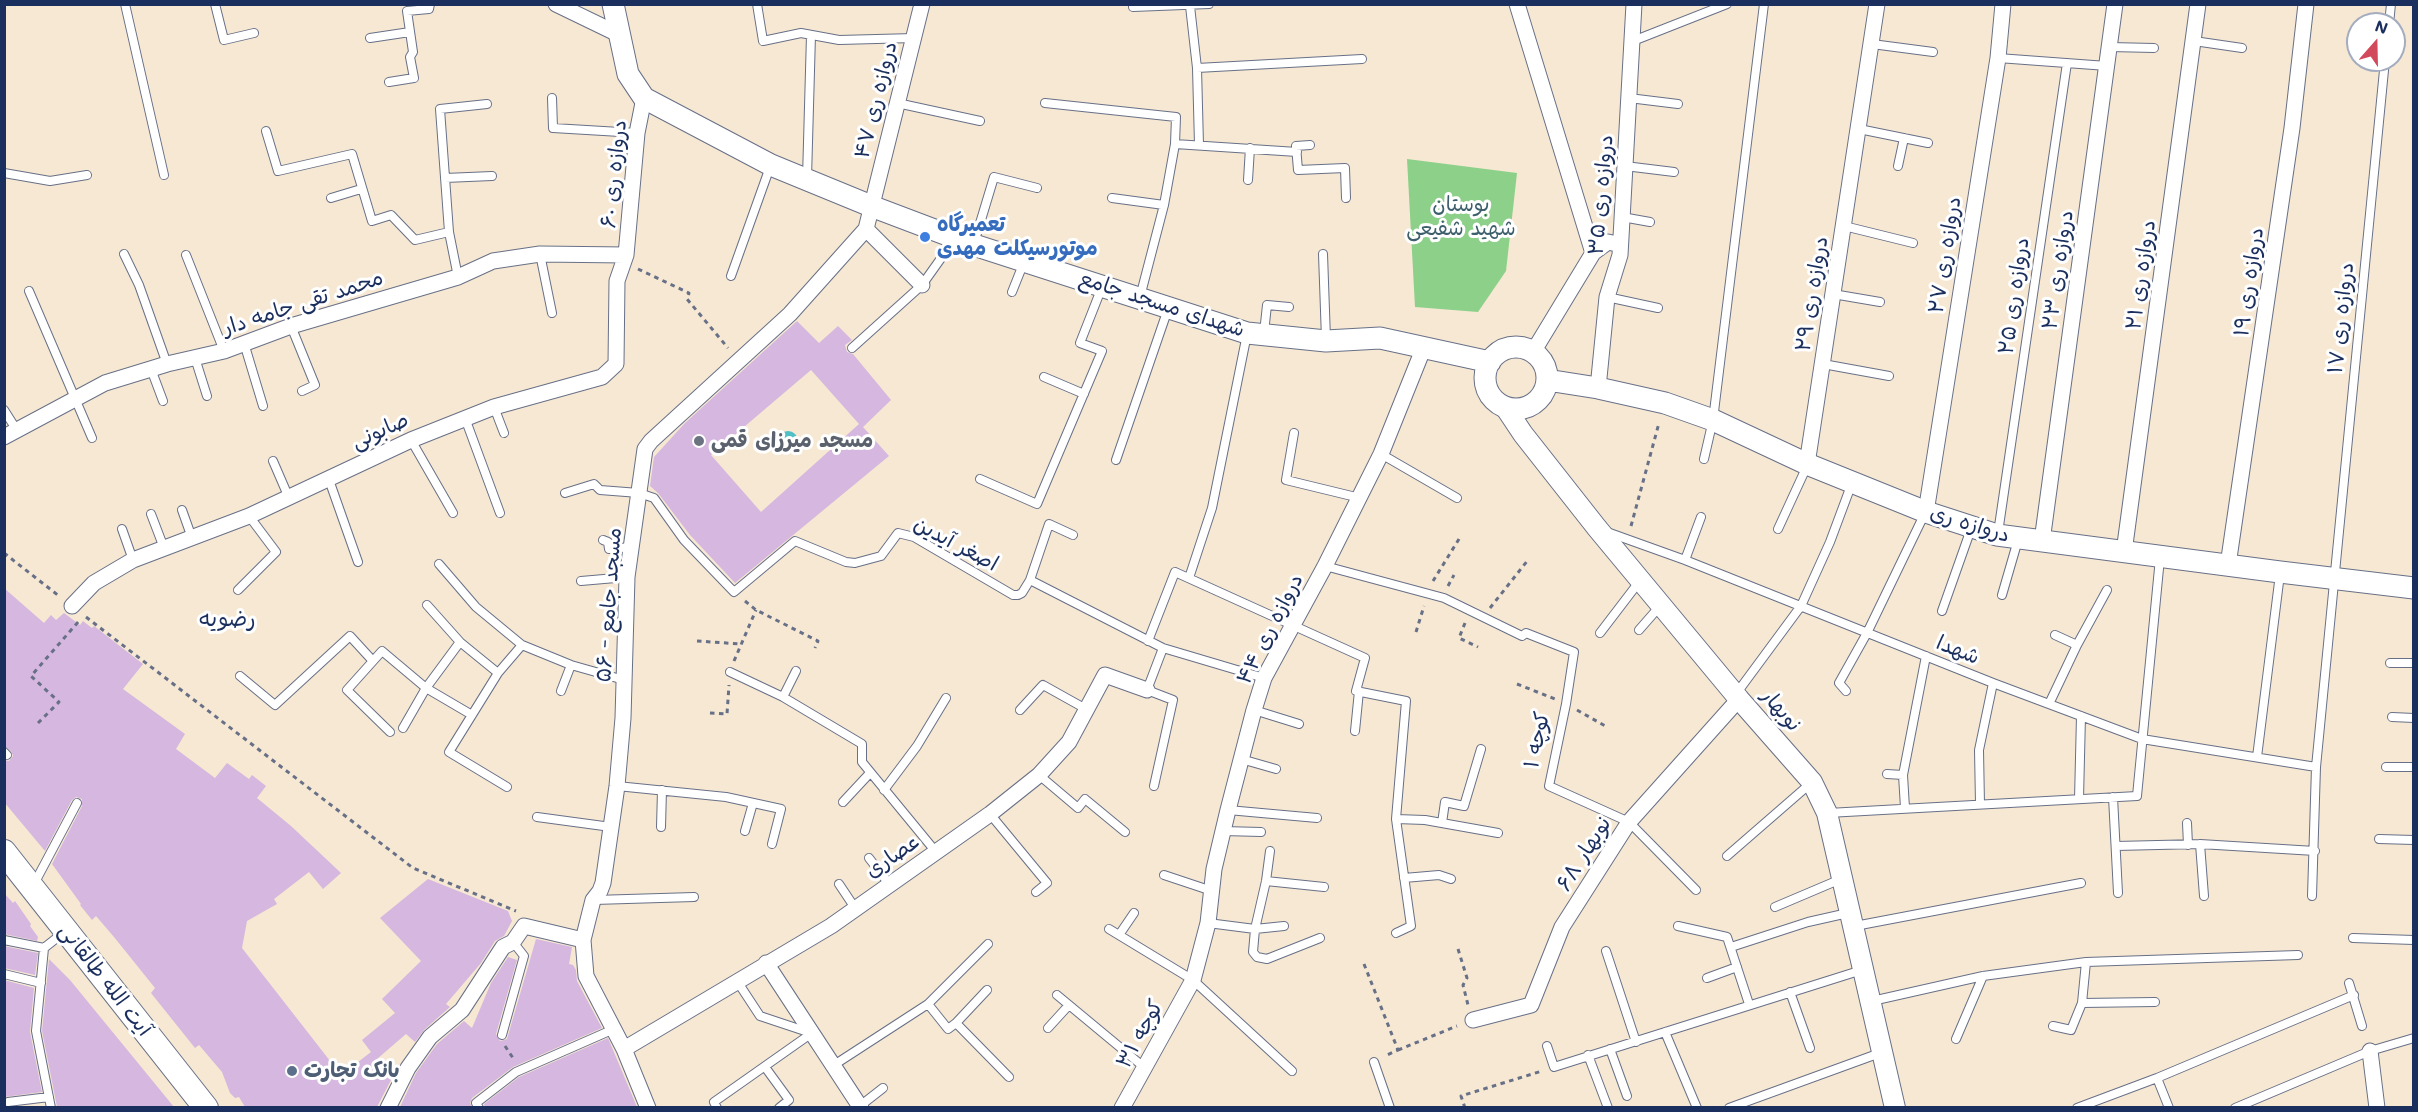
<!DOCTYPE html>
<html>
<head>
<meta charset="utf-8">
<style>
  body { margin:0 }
  #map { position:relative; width:2418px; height:1112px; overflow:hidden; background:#f6e8d3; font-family:Mali,sans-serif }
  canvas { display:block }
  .frame { position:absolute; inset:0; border:6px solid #1b2f5e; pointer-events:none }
  .north { position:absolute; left:2346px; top:12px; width:60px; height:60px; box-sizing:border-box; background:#fff; border:2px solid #a4acbf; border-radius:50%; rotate:20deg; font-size:16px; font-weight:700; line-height:24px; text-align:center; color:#1b2f5e }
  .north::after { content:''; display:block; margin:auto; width:21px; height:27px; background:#d1495b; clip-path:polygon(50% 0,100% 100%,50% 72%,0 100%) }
</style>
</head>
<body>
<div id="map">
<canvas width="2418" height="1112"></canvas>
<div class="frame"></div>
<div class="north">N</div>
</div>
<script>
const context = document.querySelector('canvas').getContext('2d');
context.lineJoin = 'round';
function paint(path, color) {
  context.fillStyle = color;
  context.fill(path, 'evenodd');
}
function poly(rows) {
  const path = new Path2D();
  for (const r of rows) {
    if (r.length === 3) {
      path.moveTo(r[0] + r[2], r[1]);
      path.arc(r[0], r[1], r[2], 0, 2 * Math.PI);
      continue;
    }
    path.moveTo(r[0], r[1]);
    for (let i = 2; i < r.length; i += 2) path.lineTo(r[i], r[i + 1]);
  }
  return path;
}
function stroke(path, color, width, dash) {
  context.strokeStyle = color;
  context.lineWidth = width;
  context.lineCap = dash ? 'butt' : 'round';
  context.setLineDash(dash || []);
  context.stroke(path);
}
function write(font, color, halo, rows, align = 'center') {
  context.font = font + ' Mali,"Playpen Sans Arabic",sans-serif';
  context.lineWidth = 6;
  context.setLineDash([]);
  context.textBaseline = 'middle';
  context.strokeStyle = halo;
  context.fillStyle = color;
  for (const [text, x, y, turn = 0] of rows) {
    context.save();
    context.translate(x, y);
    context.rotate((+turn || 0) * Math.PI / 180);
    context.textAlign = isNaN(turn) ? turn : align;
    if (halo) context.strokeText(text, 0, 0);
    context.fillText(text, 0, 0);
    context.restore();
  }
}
const green = poly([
  [1407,159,1517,173,1506,271,1478,312,1415,307]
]);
const water = poly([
  [788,441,10]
]);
const building = poly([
  [797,321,819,343,838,326,852,340,845,345,847,352,853,354,891,400,863,427,889,456,735,583,690,535,658,493,650,486,654,457,685,423],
  [811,370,859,424,761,512,711,455],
  [4,588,44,623,51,615,56,620,64,613,80,625,83,621,92,628,94,626,143,664,123,689,185,734,176,749,215,778,227,763,249,779,252,775,266,786,257,798,291,826,341,873,323,889,309,872,274,899,277,904,247,921,242,948,341,1075,371,1052,362,1040,395,1013,382,999,421,961,380,918,428,879,508,911,512,921,504,936,495,941,481,963,446,1004,450,1007,424,1030,415,1042,406,1034,377,1059,391,1080,377,1107,245,1107,239,1097,235,1098,230,1093,222,1072,199,1045,195,1048,151,993,155,988,114,937,96,916,92,920,80,905,81,904,52,864,82,806,82,799,76,797,72,800,45,851,4,802,4,760,9,761,13,756,11,751,4,746],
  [4,893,13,903,15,901,31,924,30,926,38,937,37,941,4,934],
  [536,939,572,947,569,964,573,965,576,970,577,981,602,1028,513,1067,472,1098,470,1103,472,1107,400,1107,416,1073,437,1044,464,1021,472,1028,491,983,508,957,517,960,496,1034,500,1041,507,1039],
  [4,946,38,953,35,975,4,968],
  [49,959,70,980,174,1107,57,1107,42,1031],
  [4,980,34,988,30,1032,42,1092,4,1097],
  [608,1038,637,1107,485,1107,484,1104,519,1077]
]);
const path = poly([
  [638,269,689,293,687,299,728,348],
  [1631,526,1659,423],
  [4,553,59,596],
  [1433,581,1459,539],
  [1448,586,1454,575],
  [745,601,756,610,818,641,815,648],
  [1490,608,1528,560],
  [86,617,413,868,516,911],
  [1465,623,1459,638,1478,647],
  [1416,632,1424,606],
  [697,641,741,644],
  [734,661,756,610],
  [1517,684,1555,699],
  [1577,710,1607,727],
  [710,713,727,714,729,685],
  [38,723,59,702,31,676,79,621],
  [1458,949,1467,978,1463,985,1468,1005],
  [1364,964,1398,1050,1385,1056],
  [505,1046,513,1058],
  [1398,1050,1457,1026],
  [1465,1108,1461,1096,1542,1071]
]);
const service = poly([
  [125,4,164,175],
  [215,4,224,40,254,33],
  [757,4,763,41,801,33,839,40,914,38],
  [1133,4,1133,7,1209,4],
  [1190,6,1197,68,1199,145],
  [2389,24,2391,4],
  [370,38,410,32],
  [1633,41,1727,4],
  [2194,41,2242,48],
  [1872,44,1933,52],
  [2110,47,2154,48],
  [1998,58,2107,66],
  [1197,68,1362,59],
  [389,82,414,78,410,57,413,52,407,11,429,9,430,4],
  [552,98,553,128,637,133],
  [1629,98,1678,104],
  [897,103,980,121],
  [1045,103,1176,117,1175,144,1164,205,1140,297],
  [1859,129,1928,143],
  [266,131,278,171,352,154,372,221,391,215,415,240,449,232],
  [1175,144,1297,152],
  [1310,145,1296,146,1298,170,1345,168,1346,198],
  [1625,166,1674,172],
  [1898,166,1904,138],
  [4,173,50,181,87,175],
  [445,178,492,176],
  [807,178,811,35],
  [1248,180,1250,148],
  [331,198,361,189],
  [1112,198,1164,205],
  [1622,217,1650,222],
  [1844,226,1913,243],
  [974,243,994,177,1037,188],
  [124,254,139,285,167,364],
  [540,254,552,313],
  [1323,254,1326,339],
  [186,255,224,351],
  [731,276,770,167],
  [458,277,449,232,440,109,487,104],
  [29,291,92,438],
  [1012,292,1024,262],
  [1833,294,1880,302],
  [1607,297,1658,308],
  [291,326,315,385,302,391],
  [1264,333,1267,305,1289,307],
  [244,343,263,406],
  [852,348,922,285,954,240],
  [195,358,207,396],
  [1823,364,1889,376],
  [151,369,163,401],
  [1044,377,1084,394],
  [494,407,504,433],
  [4,410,16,429],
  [465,418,500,513],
  [1294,433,1286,480,1360,498],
  [411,440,453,513],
  [1381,454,1457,498],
  [1704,459,1713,420,1764,4],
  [1116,460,1168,309],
  [273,461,289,498],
  [328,477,358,562],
  [980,479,1037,504,1102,351,1080,343,1102,287],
  [565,493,594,484,600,490,639,493,654,498,684,540,734,592,795,541,846,562,855,563,881,556,898,533,914,537,1013,595,1018,595,1022,593,1030,580,1049,524,1073,535],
  [182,510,192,538],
  [151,514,164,548],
  [122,529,133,560],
  [1778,529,1807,466],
  [1607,532,1685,560,1993,683,2142,739,2316,767],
  [1998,533,2067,63],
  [603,540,608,542,609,549,631,547],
  [1685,560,1701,517],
  [439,564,476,607,522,645,571,665,624,680],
  [1325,566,1444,598,1522,636,1526,633,1574,652,1566,704,1549,786,1629,822,1696,890],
  [1189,578,1212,508,1247,334],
  [1030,580,1163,648,1264,678],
  [581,581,627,577],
  [238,590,276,552,249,516],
  [2002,595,2018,540],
  [427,605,460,642,498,673],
  [1942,611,1971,529],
  [1639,630,1660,606],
  [1600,633,1639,582],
  [2055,635,2077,645],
  [1148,641,1175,572,1365,658,1356,691,1406,701,1396,819,1411,926,1396,933],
  [2390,663,2414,663],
  [730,672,783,697,862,744,862,762,936,852],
  [240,676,275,705,350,636,372,660],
  [561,691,571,665],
  [1846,691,1839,683,1867,633,1925,513],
  [1736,694,1801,606,1830,542,1852,483],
  [783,697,796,671],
  [2049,704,2077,645,2107,590],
  [1020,710,1043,685,1086,709],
  [1254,710,1299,724],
  [2392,717,2414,718],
  [403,728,426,688,460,642],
  [1355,731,1359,691],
  [390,732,347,690,382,651,426,688,472,715],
  [4,752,7,755],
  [2257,757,2280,574],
  [1241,759,1276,769],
  [2386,767,2414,767],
  [1887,774,1903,775],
  [1039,775,1078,808,1085,799,1125,832],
  [617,786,726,797,781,809,772,844],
  [1154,786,1173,700,1147,690,1163,648],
  [507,787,449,752,498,673,522,645],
  [884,790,917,746,946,698],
  [2113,797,2118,893],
  [2079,799,2081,716],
  [843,802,870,773],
  [1980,804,1979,750,1993,683],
  [1905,808,1903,775,1926,656],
  [1228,810,1317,818],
  [1828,813,2137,796,2160,558],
  [990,814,1047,883,1036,892],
  [537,817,611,827],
  [1396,819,1425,820,1498,833],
  [1442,823,1445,802,1464,806,1481,749],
  [2187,823,2188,845],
  [661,827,662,790],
  [745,831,753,803],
  [1223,831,1261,832],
  [2379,839,2414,840],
  [2200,844,2204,896],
  [2116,846,2200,844,2315,851],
  [1270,851,1266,881,1255,929,1253,952,1257,957,1267,959,1320,938],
  [1727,856,1811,783],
  [869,858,889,884],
  [1164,875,1212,891],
  [1404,878,1439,875,1451,879],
  [1266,881,1324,887],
  [34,884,77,803],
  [839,884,855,908],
  [2312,896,2316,767,2385,60],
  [594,900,694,897],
  [1775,907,1841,879],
  [1208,923,1255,929,1284,926],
  [1678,926,1727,937,1749,1004],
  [1855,926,2081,883],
  [1109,929,1193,980,1292,1071],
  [1119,935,1134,913],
  [2353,938,2414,940],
  [4,940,44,948,63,933],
  [1731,947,1808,922,1848,913],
  [44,948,36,1031,51,1108],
  [1606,951,1636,1042],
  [4,974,41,983],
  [1707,978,1737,967],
  [737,981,760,1016,808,1032],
  [2349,983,2362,1026],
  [1790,992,1810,1048],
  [1057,995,1145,1068],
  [1872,1001,1983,976,2086,962,2298,955],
  [2082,1003,2155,1002],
  [928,1004,948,1029,956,1023,987,990],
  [956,1023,1009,1077],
  [2053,1026,2071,1030,2082,1003,2086,962],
  [1048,1028,1069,1005],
  [1665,1032,1697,1108],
  [502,1035,524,956,513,942],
  [1956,1039,1983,976],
  [1547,1046,1554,1067,1862,970],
  [1610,1049,1627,1096],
  [1588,1055,1608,1108],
  [1374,1062,1390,1108],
  [834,1065,928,1004,988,944],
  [765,1067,789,1100,779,1108],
  [2157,1078,2169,1108],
  [8,1102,49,1097],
  [860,1106,883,1088],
  [479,1108,476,1103,516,1072,614,1029],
  [717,1108,714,1102,812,1033],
  [1729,1108,1880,1053],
  [2077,1108,2157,1078,2354,995],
  [2235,1108,2370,1051,2414,1038]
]);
const minor = poly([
  [556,4,618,34],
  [1517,4,1593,253],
  [866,229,922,285],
  [1533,352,1593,253,1608,242,1617,244,1620,248],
  [1598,388,1607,297,1620,255,1634,4],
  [4,437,105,383,167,364,224,351,291,326,458,277,493,261,540,254,626,255],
  [1807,464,1877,4],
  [1926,512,1998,58,2003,4],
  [2042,541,2115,4],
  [2124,552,2198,4],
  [2228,565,2292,128,2306,4],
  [72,606,94,583,133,560,249,516,411,440,494,407,602,377,616,364,617,281,626,255,637,133,644,98],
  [766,963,861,1108],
  [1473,1020,1531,1005,1562,927,1629,822,1739,699],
  [624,1049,831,926,990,814,1039,775,1069,742,1105,675,1147,690],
  [2370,1051,2377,1108],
  [388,1108,408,1068,430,1037,462,1010,503,947,513,942,524,926,583,940],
  [648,1108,624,1049,586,976,583,940,593,900,600,891,603,883,617,786,623,718,627,577,645,449,651,441,790,314,866,229,922,4],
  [1122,1108,1193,980,1208,923,1214,869,1228,810,1254,710,1264,678,1325,566,1381,454,1424,347]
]);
const tertiary = poly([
  [1505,407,1523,434,1597,528,1739,699,1812,782,1827,813,1895,1108]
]);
const secondary = poly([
  [613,4,628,74,644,98,771,165,871,206,974,245,1247,333,1326,341,1380,338,1490,362],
  [1516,378,31],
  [1547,380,1598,388,1665,403,1713,420,1807,464,1926,512,1997,535,2280,572,2414,588]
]);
const primary = poly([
  [4,852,206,1108]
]);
const markers = [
  [925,237,6,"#3f7fe0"],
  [699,441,6,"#6b7280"],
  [292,1071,6,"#5c6f8a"]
];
const streetNames = [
  ["دروازه ری ۴۷",876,100,-76],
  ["دروازه ری ۶۰",614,174,-84],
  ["دروازه ری ۳۵",1601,195,-85],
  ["دروازه ری ۲۷",1945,255,-81],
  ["دروازه ری ۲۳",2058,270,-82],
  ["دروازه ری ۲۱",2141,275,-82],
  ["دروازه ری ۱۹",2249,282,-82],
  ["دروازه ری ۲۹",1812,294,-81],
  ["دروازه ری ۲۵",2014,296,-82],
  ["محمد تقی جامه دار",303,303,-18],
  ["شهدای مسجد جامع",1162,304,18],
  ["دروازه ری ۱۷",2341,318,-84],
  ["صابونی",380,431,-24],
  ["دروازه ری",1970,524,17],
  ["اصغر آیدین",956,544,28],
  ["۵۶ - مسجد جامع",609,605,-86],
  ["دروازه ری ۴۴",1270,629,-63],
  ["شهدا",1958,650,22],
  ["نوبهار",1781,710,49],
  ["کوچه ۱",1537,740,-78],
  ["نوبهار ۶۸",1584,854,-58],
  ["عصاری",893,856,-34],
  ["آیت الله طالقانی",105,980,52],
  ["کوچه ۳۱",1140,1034,-61]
];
const parkNames = [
  ["بوستان",1461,205],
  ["شهید شفیعی",1461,229]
];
const shopNames = [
  ["تعمیرگاه",937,225],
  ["موتورسیکلت مهدی",937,249]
];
const worshipNames = [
  ["مسجد میرزای قمی",711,441]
];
const serviceNames = [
  ["بانک تجارت",304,1071]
];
const neighbourhoodNames = [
  ["رضویه",227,619]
];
paint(green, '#8dd089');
paint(water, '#51bfc6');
paint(building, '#d6b7df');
stroke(service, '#687087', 10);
stroke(minor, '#687087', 17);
stroke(tertiary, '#687087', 22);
stroke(secondary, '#687087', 23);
stroke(primary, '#687087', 26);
stroke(path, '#687087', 3, [4.5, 4.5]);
stroke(service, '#fff', 8);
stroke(minor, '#fff', 15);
stroke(tertiary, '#fff', 20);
stroke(secondary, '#fff', 21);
stroke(primary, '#fff', 24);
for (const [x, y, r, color] of markers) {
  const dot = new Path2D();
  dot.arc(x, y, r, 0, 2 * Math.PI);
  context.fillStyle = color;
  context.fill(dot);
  stroke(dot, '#fff', 2);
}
write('21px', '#1b2f5e', '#fff', streetNames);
write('21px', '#3d5f6b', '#fff', parkNames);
write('bold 21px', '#366cbe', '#fff', shopNames, 'left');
write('bold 21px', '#5b616d', '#fff', worshipNames, 'left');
write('bold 21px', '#4e5e75', '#fff', serviceNames, 'left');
write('22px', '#1b2f5e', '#fff', neighbourhoodNames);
</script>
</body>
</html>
